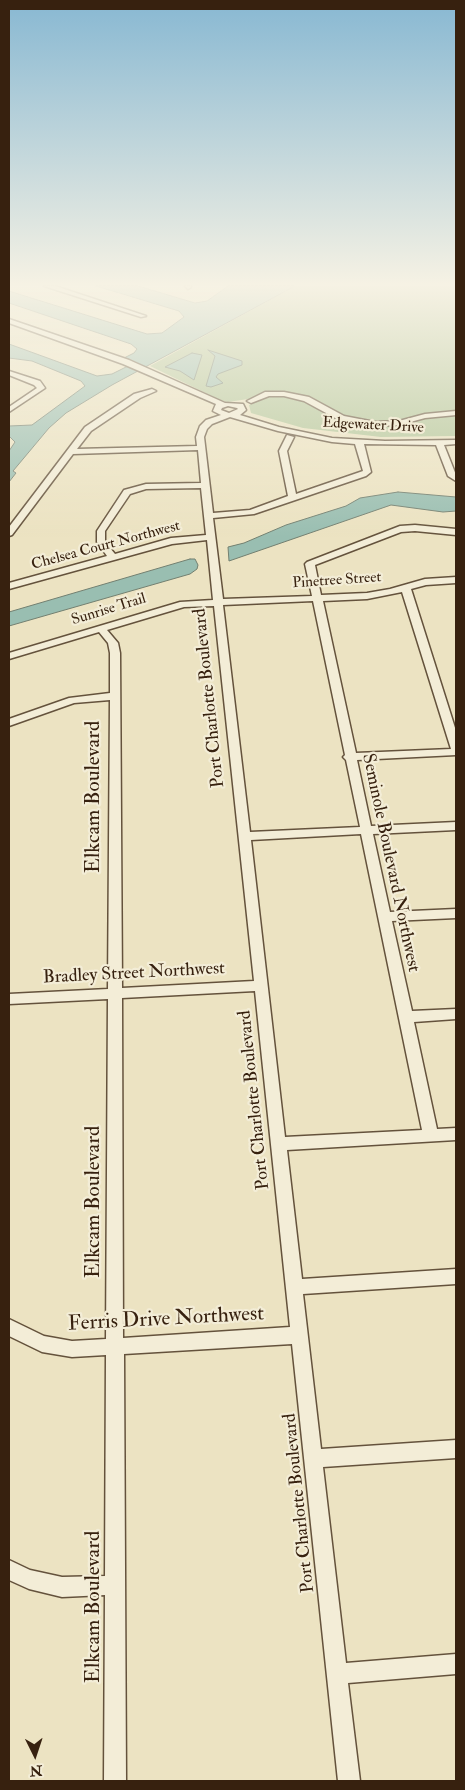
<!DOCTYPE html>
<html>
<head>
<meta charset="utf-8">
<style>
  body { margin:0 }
  #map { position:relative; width:465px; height:1790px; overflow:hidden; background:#ece3c2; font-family:"IM FELL Double Pica",serif }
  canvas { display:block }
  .frame { position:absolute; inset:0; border:10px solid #37210f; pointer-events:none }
  .north { position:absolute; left:10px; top:1730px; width:50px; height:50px; -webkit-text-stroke:4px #f3edd7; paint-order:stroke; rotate:176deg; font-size:14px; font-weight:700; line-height:20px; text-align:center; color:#37210f }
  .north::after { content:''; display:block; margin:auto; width:18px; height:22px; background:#37210f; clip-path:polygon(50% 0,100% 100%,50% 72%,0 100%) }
</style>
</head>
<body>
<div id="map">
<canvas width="465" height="1790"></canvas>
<div class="frame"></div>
<div class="north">N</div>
</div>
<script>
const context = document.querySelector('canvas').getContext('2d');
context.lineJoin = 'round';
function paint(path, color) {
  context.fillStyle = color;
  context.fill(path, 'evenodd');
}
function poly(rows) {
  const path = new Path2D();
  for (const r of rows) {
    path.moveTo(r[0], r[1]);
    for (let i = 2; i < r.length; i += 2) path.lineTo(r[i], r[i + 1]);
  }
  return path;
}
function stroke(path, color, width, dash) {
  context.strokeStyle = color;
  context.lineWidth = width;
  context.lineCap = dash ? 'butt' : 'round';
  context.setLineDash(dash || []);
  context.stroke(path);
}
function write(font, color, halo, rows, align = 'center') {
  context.font = font + ' "IM FELL Double Pica",serif';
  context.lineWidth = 4.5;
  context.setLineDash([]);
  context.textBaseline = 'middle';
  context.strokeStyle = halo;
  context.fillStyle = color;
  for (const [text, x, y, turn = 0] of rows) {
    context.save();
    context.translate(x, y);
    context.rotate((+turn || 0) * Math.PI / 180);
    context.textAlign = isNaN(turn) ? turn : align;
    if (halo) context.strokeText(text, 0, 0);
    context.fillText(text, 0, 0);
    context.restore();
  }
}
const green = poly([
  [295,286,456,286,456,436,381,437,303,428,251,413,249,405,255,402,248,399,228,402,220,400,150,366]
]);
const water = poly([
  [96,286,138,286,195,303,207,301,228,286,295,286,112,385,66,413,49,428,13,471,16,473,9,482,9,451,15,442,9,436,9,426,32,425,85,386,81,381,32,361,9,358,9,344,97,376,112,374,130,365,133,361,124,358,134,353,137,349,131,344,9,303,9,291,147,334,162,333,184,317,179,311,96,286],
  [208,350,242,361,242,365,218,374,216,377,223,383,211,387,206,386,215,356,208,350],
  [192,353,202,355,194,380,180,371,165,367,192,353],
  [398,492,456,497,456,511,443,512,391,505,229,561,228,547,244,543,286,525,346,506,360,498,398,492],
  [190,559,195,559,198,565,197,569,190,574,9,626,9,612,190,559]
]);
const minor = poly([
  [44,286,55,286,146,316,141,317,44,286],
  [185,286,191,286,191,287,188,289,185,286],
  [9,319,129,360,225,403,243,404,246,410,240,415,279,427,332,438,385,441,456,440,456,444,444,445,456,475,456,481,448,476,436,445,364,444,371,472,366,476,254,514,213,518,223,599,312,596,305,564,307,562,400,526,415,525,456,529,456,535,415,531,401,532,315,565,321,595,367,593,390,589,425,579,456,577,456,583,426,585,411,589,456,731,456,755,357,760,371,826,456,822,456,830,373,834,390,912,456,909,456,918,392,921,412,1011,456,1009,456,1019,414,1022,437,1129,456,1128,456,1140,287,1150,302,1279,456,1269,456,1284,303,1294,321,1449,456,1440,456,1458,323,1467,346,1663,456,1654,456,1674,348,1683,360,1781,338,1781,292,1344,124,1354,126,1781,104,1781,105,1595,62,1597,29,1589,9,1580,9,1560,30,1570,62,1577,105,1576,106,1355,72,1357,42,1352,9,1336,9,1319,44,1336,72,1341,106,1339,108,999,9,1004,9,994,108,989,110,700,74,703,9,726,9,719,69,698,110,693,110,653,108,643,99,632,9,659,9,653,180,602,213,600,207,540,172,544,9,589,9,583,107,556,97,542,97,531,124,490,146,484,201,483,198,450,73,454,12,535,9,536,9,527,85,427,134,394,152,389,156,391,140,398,91,431,77,449,197,446,196,437,200,426,206,420,221,415,213,411,216,404,123,364,9,323,9,319],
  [228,406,237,408,238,409,229,413,221,410,222,408,228,406],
  [230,417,278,431,332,442,355,444,363,471,296,494,287,451,294,437,287,435,279,451,288,496,250,510,213,513,204,437,207,429,212,424,230,417],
  [201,488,206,535,171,538,115,554,105,542,105,531,130,494,146,489,201,488],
  [402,592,451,749,356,753,323,601,367,599,402,592],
  [313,601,345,755,343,757,346,760,360,827,250,832,223,605,313,601],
  [214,606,254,981,122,988,120,653,118,643,107,630,184,607,214,606],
  [361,834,422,1130,285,1137,251,840,361,834],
  [255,991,290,1327,123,1338,122,998,255,991],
  [9,371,40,381,45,388,9,412,9,407,37,388,34,385,9,375,9,371],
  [265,392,284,392,309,397,344,416,375,422,399,421,425,414,456,411,456,415,425,418,399,425,375,426,339,420,304,401,284,396,269,396,251,403,247,401,265,392]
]);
const farStreetnames = [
  ["Edgewater Drive",373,426,3],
  ["Chelsea Court Northwest",106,546,-15],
  ["Pinetree Street",337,581,-4],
  ["Sunrise Trail",109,610,-17]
];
const streetNames = [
  ["Port Charlotte Boulevard",210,698,-96],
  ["Seminole Boulevard Northwest",390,863,78],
  ["Bradley Street Northwest",134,974,-3],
  ["Port Charlotte Boulevard",255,1100,-96],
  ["Port Charlotte Boulevard",300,1503,-96]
];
const nearStreetnames = [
  ["Elkcam Boulevard",94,797,-90],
  ["Elkcam Boulevard",94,1202,-90],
  ["Ferris Drive Northwest",166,1320,-3],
  ["Elkcam Boulevard",94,1607,-90]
];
paint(green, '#b1c598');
paint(water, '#99beb1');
stroke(water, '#727f70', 1);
stroke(minor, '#64523c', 3);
paint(minor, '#f3edd7');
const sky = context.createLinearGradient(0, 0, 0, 537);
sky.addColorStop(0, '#88b8d2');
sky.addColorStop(0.53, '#f6f2e4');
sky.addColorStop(1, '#f6f2e400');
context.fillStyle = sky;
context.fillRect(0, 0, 465, 537);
write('15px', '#37210f', '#f3edd7', farStreetnames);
write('18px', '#37210f', '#f3edd7', streetNames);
write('21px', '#37210f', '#f3edd7', nearStreetnames);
</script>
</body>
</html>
